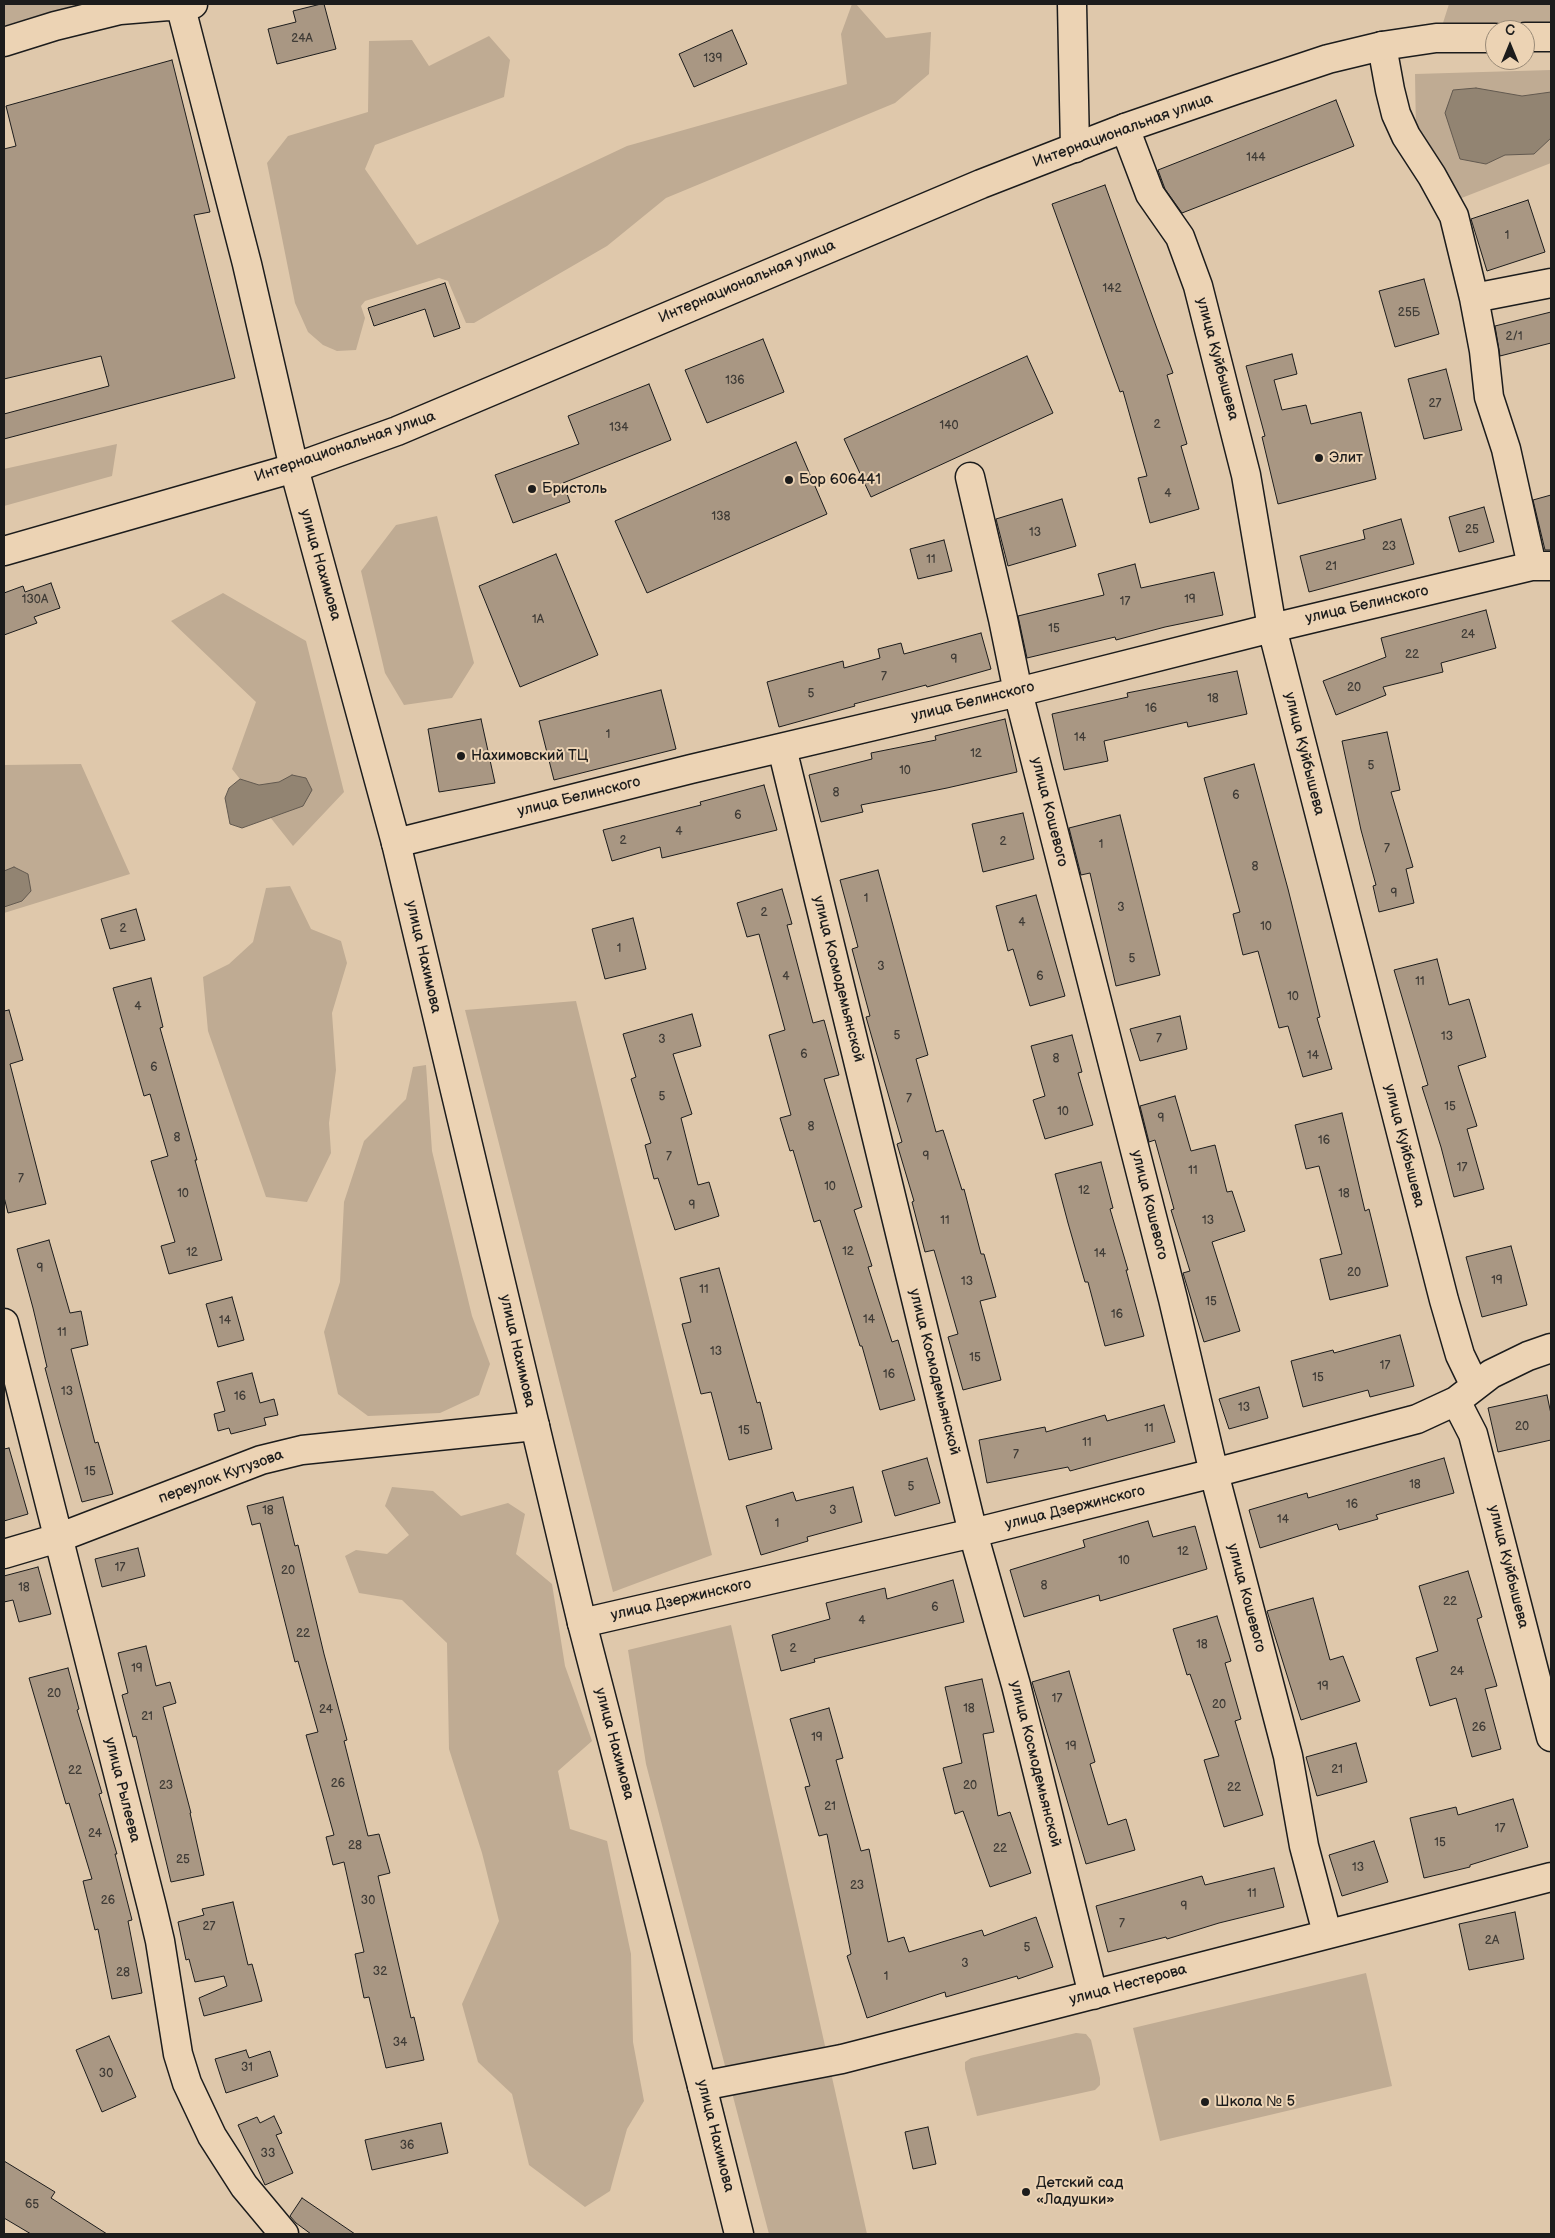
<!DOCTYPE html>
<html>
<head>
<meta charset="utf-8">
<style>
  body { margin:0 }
  #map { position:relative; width:1555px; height:2238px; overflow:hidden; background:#dfc8ab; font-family:"Balsamiq Sans",sans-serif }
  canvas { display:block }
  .frame { position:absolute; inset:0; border:5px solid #1c1c1c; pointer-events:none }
  .north { position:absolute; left:1485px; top:20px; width:50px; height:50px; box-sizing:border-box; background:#ecd3b4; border:1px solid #998a77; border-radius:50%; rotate:0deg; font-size:14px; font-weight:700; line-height:20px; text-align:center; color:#1c1c1c }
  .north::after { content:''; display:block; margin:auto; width:18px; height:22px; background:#1c1c1c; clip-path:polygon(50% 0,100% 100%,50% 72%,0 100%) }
</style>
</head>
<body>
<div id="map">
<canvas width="1555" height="2238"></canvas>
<div class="frame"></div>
<div class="north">С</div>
</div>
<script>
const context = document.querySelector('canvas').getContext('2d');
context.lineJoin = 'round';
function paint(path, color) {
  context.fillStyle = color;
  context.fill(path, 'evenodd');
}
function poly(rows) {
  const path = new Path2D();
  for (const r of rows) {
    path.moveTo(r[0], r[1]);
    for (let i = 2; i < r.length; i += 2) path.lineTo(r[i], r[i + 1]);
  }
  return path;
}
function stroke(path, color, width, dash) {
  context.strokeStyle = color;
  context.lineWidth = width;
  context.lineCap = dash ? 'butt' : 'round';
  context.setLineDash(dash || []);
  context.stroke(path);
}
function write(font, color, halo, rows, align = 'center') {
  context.font = font + ' "Balsamiq Sans",sans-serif';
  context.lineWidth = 4;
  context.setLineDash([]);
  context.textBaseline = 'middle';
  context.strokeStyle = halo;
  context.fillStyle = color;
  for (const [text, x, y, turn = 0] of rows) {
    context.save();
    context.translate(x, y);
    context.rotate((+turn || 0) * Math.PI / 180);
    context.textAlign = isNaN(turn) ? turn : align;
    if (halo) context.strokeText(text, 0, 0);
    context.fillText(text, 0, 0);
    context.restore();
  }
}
const green = poly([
  [4,4,83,4,4,26],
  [852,4,856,4,886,38,931,32,929,74,895,103,666,198,607,246,474,323,466,323,448,281,439,278,365,301,361,306,365,318,356,350,337,351,323,345,308,332,295,303,267,163,288,136,368,112,369,41,412,40,429,66,489,36,510,60,504,97,375,145,365,169,417,245,627,146,847,84,841,34],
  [1449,4,1551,4,1551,27,1442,26],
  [1551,70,1551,163,1459,199,1416,132,1415,74],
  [117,444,112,476,4,506,4,469],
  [437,516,474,663,452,698,404,705,385,673,361,571,396,525],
  [223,593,306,641,344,792,293,846,232,769,256,702,171,621],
  [81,764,130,874,4,913,4,765],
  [290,886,311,929,341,941,347,963,332,1013,336,1070,329,1123,331,1153,307,1202,266,1197,208,1031,203,977,229,964,253,942,266,888],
  [576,1001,712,1555,613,1592,465,1010],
  [426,1065,432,1151,472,1316,490,1364,479,1395,440,1413,368,1416,338,1394,324,1332,340,1282,344,1202,364,1141,406,1099,413,1067],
  [392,1487,433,1491,461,1516,508,1503,525,1514,516,1554,552,1584,565,1666,592,1741,558,1771,570,1829,607,1841,631,1954,633,2042,644,2101,627,2129,610,2191,585,2207,529,2165,512,2094,478,2062,462,2004,499,1921,482,1853,449,1749,447,1643,402,1600,359,1593,345,1556,356,1550,387,1554,409,1535,385,1506],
  [731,1625,867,2234,769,2234,646,1764,628,1650],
  [1366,1973,1392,2086,1160,2141,1133,2028],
  [1076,2033,1086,2034,1091,2040,1100,2078,1100,2085,1095,2090,977,2116,965,2069,965,2062,971,2058]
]);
const water = poly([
  [1476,88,1522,96,1551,92,1551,138,1534,154,1505,155,1486,164,1460,159,1445,113,1453,90,1476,88],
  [292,775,306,778,312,790,303,806,242,828,230,824,225,798,229,788,240,779,259,785,279,782,292,775],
  [14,867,28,874,31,891,22,901,4,907,4,871,14,867]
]);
const building = poly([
  [321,4,324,4,336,49,277,64,268,29,296,22,293,11,321,4],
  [732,30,747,64,694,87,679,54,732,30],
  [172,60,210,212,194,215,235,378,4,439,4,414,109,386,101,356,4,379,4,149,16,146,6,106,172,60],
  [1336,100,1354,146,1182,213,1165,189,1158,170,1336,100],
  [1105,185,1173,373,1167,375,1187,444,1181,446,1199,509,1150,523,1138,478,1147,476,1123,391,1120,392,1052,204,1105,185],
  [1528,200,1545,252,1487,271,1471,219,1528,200],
  [1424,279,1439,334,1395,347,1379,291,1424,279],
  [445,283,460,328,434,337,425,309,374,326,368,308,445,283],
  [1551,312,1551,343,1500,356,1495,326,1551,312],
  [763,339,784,392,707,423,685,370,763,339],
  [1292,354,1297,374,1274,380,1282,410,1306,405,1311,424,1361,412,1376,479,1278,504,1262,437,1265,436,1246,366,1292,354],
  [1027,356,1053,413,871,497,844,439,1027,356],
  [1446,369,1462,430,1424,439,1408,379,1446,369],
  [649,384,671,440,563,483,570,502,513,523,495,475,579,444,568,416,649,384],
  [796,442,827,514,647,593,615,521,796,442],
  [1551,495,1551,550,1545,550,1533,500,1551,495],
  [1062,499,1076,546,1008,566,996,519,1062,499],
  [1484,507,1494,542,1459,552,1449,517,1484,507],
  [1401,519,1414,564,1309,592,1300,556,1365,539,1363,530,1401,519],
  [944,540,952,571,918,579,910,549,944,540],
  [556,554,598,655,520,687,479,586,556,554],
  [1135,564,1141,588,1214,572,1223,615,1165,627,1116,640,1115,637,1027,658,1018,616,1104,595,1098,574,1135,564],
  [51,583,60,608,34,617,37,623,4,635,4,593,23,586,25,592,51,583],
  [1486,610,1496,648,1441,663,1443,672,1383,687,1386,695,1336,715,1323,681,1386,657,1381,638,1486,610],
  [981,633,991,669,927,687,926,685,854,704,855,706,779,727,767,682,843,661,844,668,880,658,878,649,901,643,904,654,981,633],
  [1237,671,1247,714,1188,727,1187,722,1104,741,1108,761,1064,770,1052,714,1128,697,1127,693,1237,671],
  [661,690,676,749,554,780,539,721,661,690],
  [481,719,495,783,439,792,428,729,481,719],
  [1005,719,1017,772,947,788,861,805,863,812,821,822,809,775,872,759,871,753,936,740,935,736,1005,719],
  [1387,732,1400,790,1391,792,1413,867,1406,869,1414,903,1379,912,1373,886,1376,885,1361,830,1342,741,1387,732],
  [1254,764,1288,889,1320,1017,1317,1018,1332,1069,1303,1077,1288,1026,1279,1028,1258,951,1243,955,1233,914,1240,912,1204,778,1254,764],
  [764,785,777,830,662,858,660,847,612,861,603,830,701,805,700,802,764,785],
  [1023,813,1034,859,983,872,972,824,1023,813],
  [1120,815,1160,975,1116,986,1090,873,1081,875,1069,828,1120,815],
  [878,870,928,1055,916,1059,936,1132,943,1130,962,1190,964,1189,981,1254,984,1254,996,1297,980,1301,1001,1380,963,1390,948,1337,958,1334,934,1250,925,1252,912,1202,914,1201,897,1144,902,1142,866,1017,870,1016,852,949,858,947,840,880,878,870],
  [782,889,792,924,787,925,813,1023,824,1020,839,1075,824,1079,862,1207,854,1210,872,1266,868,1267,892,1342,898,1340,915,1400,880,1410,862,1346,860,1346,820,1220,814,1222,793,1150,790,1151,780,1118,791,1115,769,1035,785,1030,759,934,747,937,737,903,782,889],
  [1036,895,1065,996,1030,1006,1013,949,1008,951,996,906,1036,895],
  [136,909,145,940,110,949,101,919,136,909],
  [633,918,646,969,605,979,592,929,633,918],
  [1437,959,1449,1005,1469,999,1486,1057,1458,1066,1477,1126,1467,1129,1484,1189,1454,1197,1441,1147,1422,1087,1428,1085,1394,970,1437,959],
  [151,978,163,1027,160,1028,197,1160,195,1160,222,1260,169,1274,161,1246,175,1242,151,1161,168,1156,150,1094,144,1096,113,988,151,978],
  [9,1010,23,1060,10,1064,46,1204,8,1213,4,1197,4,1011,9,1010],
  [692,1014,701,1046,673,1054,692,1114,681,1118,698,1185,709,1182,719,1216,675,1230,658,1178,654,1179,645,1145,651,1143,631,1079,636,1077,623,1034,692,1014],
  [1180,1016,1187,1049,1140,1061,1130,1029,1180,1016],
  [1072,1035,1082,1072,1078,1073,1093,1125,1045,1139,1033,1100,1045,1096,1031,1046,1072,1035],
  [1175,1096,1191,1151,1215,1145,1227,1192,1232,1191,1245,1231,1212,1242,1240,1331,1204,1342,1183,1273,1190,1271,1171,1210,1174,1209,1155,1140,1149,1142,1140,1106,1175,1096],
  [1342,1113,1365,1211,1369,1209,1388,1286,1330,1300,1320,1259,1342,1254,1319,1166,1306,1169,1295,1125,1342,1113],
  [1101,1162,1113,1208,1110,1209,1128,1270,1126,1270,1144,1336,1105,1346,1088,1282,1085,1282,1068,1223,1055,1174,1101,1162],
  [49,1240,70,1313,81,1311,88,1345,71,1349,95,1443,98,1442,113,1494,82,1502,60,1424,45,1368,47,1367,33,1308,17,1249,49,1240],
  [1511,1246,1527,1305,1482,1317,1466,1257,1511,1246],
  [719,1268,757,1403,760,1402,772,1449,729,1460,711,1392,701,1394,682,1324,691,1322,680,1278,719,1268],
  [232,1297,244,1340,218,1347,206,1304,232,1297],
  [1400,1335,1414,1386,1370,1397,1368,1390,1303,1407,1291,1361,1333,1350,1334,1353,1400,1335],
  [252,1373,260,1403,274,1399,278,1415,264,1418,266,1425,231,1434,229,1428,218,1431,214,1414,225,1411,217,1382,252,1373],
  [1259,1387,1268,1418,1229,1429,1219,1399,1259,1387],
  [1547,1395,1551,1414,1551,1440,1498,1452,1488,1408,1547,1395],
  [1164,1405,1175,1442,1070,1471,1068,1467,987,1483,979,1440,1045,1427,1046,1432,1105,1415,1107,1421,1164,1405],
  [9,1448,28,1514,4,1521,4,1449,9,1448],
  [927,1458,940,1503,895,1516,882,1471,927,1458],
  [1444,1458,1454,1493,1376,1515,1378,1519,1339,1530,1337,1524,1260,1548,1249,1510,1307,1493,1308,1498,1444,1458],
  [853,1487,862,1522,807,1537,808,1541,761,1555,746,1506,793,1492,796,1501,853,1487],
  [283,1497,295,1546,298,1545,324,1654,347,1740,344,1741,368,1836,379,1834,390,1873,378,1876,411,2018,414,2017,424,2060,386,2068,369,1997,364,1998,355,1954,364,1952,344,1862,333,1865,326,1837,334,1835,306,1735,318,1732,298,1661,295,1662,260,1523,252,1525,247,1506,283,1497],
  [1148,1521,1153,1537,1195,1526,1207,1569,1100,1601,1099,1595,1024,1617,1010,1570,1085,1547,1083,1540,1148,1521],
  [138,1548,145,1576,102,1587,95,1559,138,1548],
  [38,1567,51,1614,19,1622,13,1600,4,1602,4,1576,38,1567],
  [1468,1571,1482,1617,1477,1619,1497,1686,1485,1689,1501,1749,1472,1757,1456,1698,1430,1706,1416,1658,1438,1651,1419,1586,1468,1571],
  [953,1580,964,1622,814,1659,815,1662,781,1671,772,1635,830,1619,826,1603,885,1588,887,1599,953,1580],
  [1313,1598,1330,1660,1343,1656,1360,1701,1301,1720,1267,1611,1313,1598],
  [1217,1616,1231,1661,1225,1663,1241,1719,1235,1721,1263,1815,1224,1827,1204,1760,1219,1756,1190,1674,1187,1675,1173,1629,1217,1616],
  [146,1646,156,1686,170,1682,176,1703,163,1707,191,1813,190,1813,204,1875,171,1882,136,1736,133,1737,122,1695,128,1693,118,1653,146,1646],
  [68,1668,79,1709,77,1710,102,1793,99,1794,117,1854,115,1854,132,1920,128,1921,142,1993,112,1999,98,1929,95,1930,83,1881,92,1879,69,1803,66,1804,29,1678,68,1668],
  [1069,1671,1095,1762,1090,1764,1108,1825,1126,1819,1135,1850,1086,1864,1032,1682,1069,1671],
  [982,1679,994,1732,983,1734,998,1816,1010,1812,1031,1873,990,1887,963,1811,955,1814,943,1768,962,1763,945,1687,982,1679],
  [829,1708,843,1758,836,1760,861,1851,869,1849,888,1942,904,1937,909,1952,982,1930,984,1936,1036,1917,1053,1967,1018,1979,1017,1976,946,1997,945,1992,867,2018,847,1956,851,1954,827,1834,819,1836,805,1787,810,1786,790,1719,829,1708],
  [1356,1743,1367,1782,1317,1796,1306,1757,1356,1743],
  [1513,1799,1528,1847,1470,1865,1470,1867,1424,1878,1410,1818,1456,1807,1458,1815,1513,1799],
  [1374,1841,1388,1882,1342,1896,1329,1855,1374,1841],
  [1274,1868,1284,1907,1219,1923,1167,1939,1166,1937,1108,1952,1096,1906,1202,1876,1205,1885,1274,1868],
  [233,1902,248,1965,252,1964,262,2001,204,2016,199,1998,227,1986,224,1976,195,1982,189,1959,186,1960,178,1922,204,1915,202,1909,233,1902],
  [1515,1912,1524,1959,1469,1970,1459,1924,1515,1912],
  [109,2036,136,2097,102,2112,76,2050,109,2036],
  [246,2050,249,2058,270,2051,278,2076,226,2093,215,2059,246,2050],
  [274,2116,282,2133,276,2135,293,2173,265,2185,238,2125,257,2117,260,2123,274,2116],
  [441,2123,448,2153,372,2170,365,2140,441,2123],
  [928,2127,936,2164,913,2169,905,2132,928,2127],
  [4,2161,55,2192,51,2198,107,2234,31,2234,4,2218,4,2161],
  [302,2198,355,2234,311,2234,296,2223,290,2216,302,2198]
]);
const minor = poly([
  [180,4,247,264,294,468],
  [1072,4,1075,148],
  [4,42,55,26,120,10,193,4],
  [1382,46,1390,90,1396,114,1406,136,1432,176,1454,216,1474,298,1484,351,1489,397,1506,449,1532,566],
  [1125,128,1150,194,1180,237,1198,286,1246,475,1272,628,1444,1300,1460,1355,1475,1386],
  [1474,298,1551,283],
  [970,477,1003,619,1018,692,1173,1299,1214,1473,1288,1756,1304,1846,1327,1933],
  [782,748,973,1533,1016,1685,1093,1995],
  [396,843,691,769,1018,692,1272,628,1532,566,1551,566],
  [4,1323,152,1907,160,1941,178,2054,187,2083,212,2136,244,2186,284,2234],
  [1456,1401,1473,1434,1551,1737],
  [4,1554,58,1538,261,1460,302,1450,535,1426],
  [582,1623,973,1533,1214,1473,1417,1419,1456,1401,1491,1374,1528,1356,1551,1348],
  [702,2086,842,2059,1551,1877]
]);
const major = poly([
  [1525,37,1551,37],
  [294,468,396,843,582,1623,702,2086,739,2234],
  [4,551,294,468,397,431,981,184,1125,128,1238,89,1328,59,1382,46,1436,38,1495,38]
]);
const markers = [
  [1319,458,5,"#1c1c1c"],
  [789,480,5,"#1c1c1c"],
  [532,489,5,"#1c1c1c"],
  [461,756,5,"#1c1c1c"],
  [1205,2102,5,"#1c1c1c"],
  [1026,2192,5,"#1c1c1c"]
];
const numberNames = [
  ["24А",302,39],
  ["139",713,59],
  ["144",1256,158],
  ["1",1507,236],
  ["142",1112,289],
  ["25Б",1409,313],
  ["2/1",1514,337],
  ["136",735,381],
  ["27",1435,404],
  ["2",1157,425],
  ["140",949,426],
  ["134",619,428],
  ["4",1168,494],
  ["138",721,517],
  ["25",1472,530],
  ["13",1035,533],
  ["23",1389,547],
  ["11",931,560],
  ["21",1331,567],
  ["130А",35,600],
  ["19",1190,600],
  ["17",1125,602],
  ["1А",538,620],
  ["15",1054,629],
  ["24",1468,635],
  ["22",1412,655],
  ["9",954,660],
  ["7",884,677],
  ["20",1354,688],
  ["5",811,694],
  ["18",1213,699],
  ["16",1151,709],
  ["1",608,735],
  ["14",1080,738],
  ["12",976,754],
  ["5",1371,766],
  ["10",905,771],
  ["8",836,793],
  ["6",1236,796],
  ["6",738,816],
  ["4",679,832],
  ["2",623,841],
  ["2",1003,842],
  ["1",1101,845],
  ["7",1387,849],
  ["8",1255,867],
  ["9",1394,894],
  ["1",866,899],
  ["3",1121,908],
  ["2",764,913],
  ["4",1022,923],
  ["10",1266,927],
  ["2",123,929],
  ["1",619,949],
  ["5",1132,959],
  ["3",881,967],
  ["4",786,977],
  ["6",1040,977],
  ["11",1420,982],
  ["10",1293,997],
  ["4",138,1007],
  ["5",897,1036],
  ["13",1447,1037],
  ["7",1159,1039],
  ["3",662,1040],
  ["6",804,1055],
  ["14",1313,1056],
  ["8",1056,1059],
  ["6",154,1068],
  ["5",662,1097],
  ["7",909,1099],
  ["15",1450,1107],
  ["10",1063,1112],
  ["9",1161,1119],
  ["8",811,1127],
  ["8",177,1138],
  ["16",1324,1141],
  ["7",669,1157],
  ["9",926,1157],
  ["17",1462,1168],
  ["11",1193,1171],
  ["7",21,1179],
  ["10",830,1187],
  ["12",1084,1191],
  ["10",183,1194],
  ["18",1344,1194],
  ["9",692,1206],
  ["11",945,1221],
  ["13",1208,1221],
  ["12",848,1252],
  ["12",192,1253],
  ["14",1100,1254],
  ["9",40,1269],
  ["20",1354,1273],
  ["19",1497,1281],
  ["13",967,1282],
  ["11",704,1290],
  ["15",1211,1302],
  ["16",1117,1315],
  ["14",869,1320],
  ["14",225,1321],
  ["11",62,1333],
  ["13",716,1352],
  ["15",975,1358],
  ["17",1385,1366],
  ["16",889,1375],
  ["15",1318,1378],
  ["13",67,1392],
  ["16",240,1397],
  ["13",1244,1408],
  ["20",1522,1427],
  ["11",1149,1429],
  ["15",744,1431],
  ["11",1087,1443],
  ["7",1016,1455],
  ["15",90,1472],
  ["18",1415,1485],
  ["5",911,1487],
  ["16",1352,1505],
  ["18",268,1511],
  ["3",833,1511],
  ["14",1283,1520],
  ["1",777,1524],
  ["12",1183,1552],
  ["10",1124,1561],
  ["17",120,1568],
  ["20",288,1571],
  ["8",1044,1586],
  ["18",24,1588],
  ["22",1450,1602],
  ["6",935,1608],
  ["4",862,1621],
  ["22",303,1634],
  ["18",1202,1645],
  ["2",793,1649],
  ["19",137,1669],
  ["24",1457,1672],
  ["19",1323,1687],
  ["20",54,1694],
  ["17",1057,1699],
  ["20",1219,1705],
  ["18",969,1709],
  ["24",326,1710],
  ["21",147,1717],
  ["26",1479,1728],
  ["19",817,1738],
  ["19",1071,1747],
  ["21",1337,1770],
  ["22",75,1771],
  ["26",338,1784],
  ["23",166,1786],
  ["20",970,1786],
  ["22",1234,1788],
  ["21",830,1807],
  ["17",1500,1829],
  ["24",95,1834],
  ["15",1440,1843],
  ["28",355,1846],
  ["22",1000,1849],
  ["25",183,1860],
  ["13",1358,1868],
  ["23",857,1886],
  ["11",1252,1894],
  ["26",108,1901],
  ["30",368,1901],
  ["9",1184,1907],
  ["7",1122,1924],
  ["27",209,1927],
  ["2А",1492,1941],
  ["5",1027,1948],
  ["3",965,1964],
  ["32",380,1972],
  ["28",123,1973],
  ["1",886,1977],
  ["34",400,2043],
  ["31",247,2068],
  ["30",106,2074],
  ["36",407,2146],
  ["33",268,2154],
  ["65",32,2205]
];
const streetNames = [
  ["Интернациональная улица",1123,131,-20],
  ["Интернациональная улица",747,282,-23],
  ["улица Куйбышева",1217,359,75],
  ["Интернациональная улица",345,447,-19],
  ["улица Нахимова",320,565,74],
  ["улица Белинского",1367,605,-13],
  ["улица Белинского",973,702,-14],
  ["улица Куйбышева",1304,754,76],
  ["улица Белинского",579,797,-14],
  ["улица Кошевого",1049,812,76],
  ["улица Нахимова",423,957,77],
  ["улица Космодемьянской",838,979,76],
  ["улица Куйбышева",1404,1146,76],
  ["улица Кошевого",1149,1205,76],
  ["улица Нахимова",517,1351,77],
  ["улица Космодемьянской",934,1372,76],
  ["переулок Кутузова",221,1477,-20],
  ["улица Дзержинского",1075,1508,-14],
  ["улица Куйбышева",1508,1567,76],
  ["улица Кошевого",1246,1598,75],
  ["улица Дзержинского",681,1600,-13],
  ["улица Нахимова",614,1744,75],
  ["улица Космодемьянской",1035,1764,76],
  ["улица Рылеева",122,1790,76],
  ["улица Нестерова",1128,1985,-15],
  ["улица Нахимова",715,2136,76]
];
const poiNames = [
  ["Элит",1329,458],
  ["Бор 606441",799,480],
  ["Бристоль",542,489],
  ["Нахимовский ТЦ",471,756],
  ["Школа № 5",1215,2102],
  ["Детский сад",1036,2183],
  ["«Ладушки»",1036,2200]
];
paint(green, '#bfab93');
paint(water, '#928472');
stroke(water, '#635a50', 1);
paint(building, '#a99783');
stroke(building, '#1c1c1c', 1);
stroke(minor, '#1c1c1c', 31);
stroke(major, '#1c1c1c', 31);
stroke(minor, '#ecd3b4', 28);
stroke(major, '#ecd3b4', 28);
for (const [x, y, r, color] of markers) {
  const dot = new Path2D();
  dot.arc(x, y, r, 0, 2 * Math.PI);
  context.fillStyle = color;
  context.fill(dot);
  stroke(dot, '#ecd3b4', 2);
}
write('12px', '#3f3b36', null, numberNames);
write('15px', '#1c1c1c', '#ecd3b4', streetNames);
write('15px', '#1c1c1c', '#ecd3b4', poiNames, 'left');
</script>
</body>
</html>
